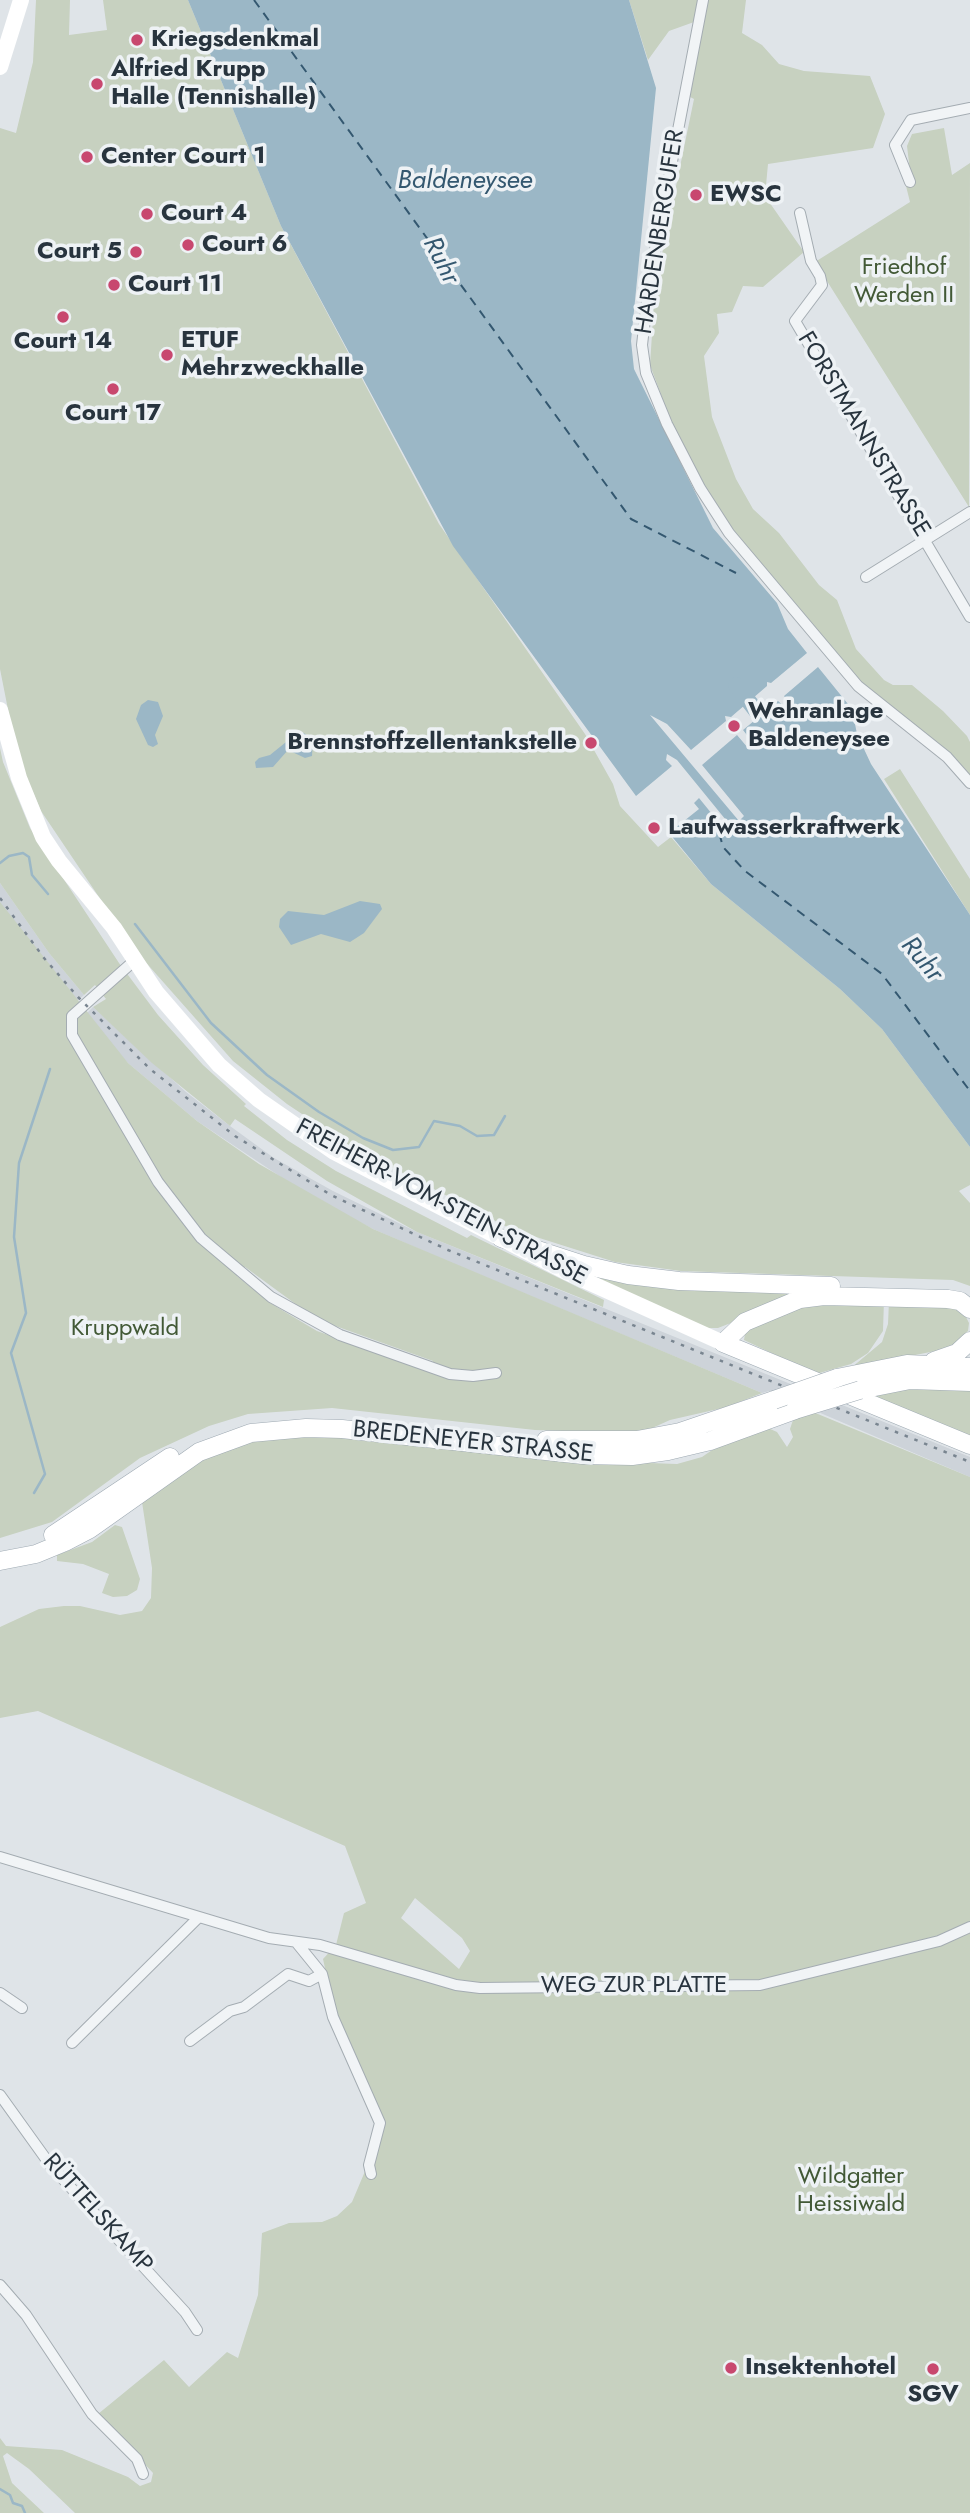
<!DOCTYPE html>
<html>
<head>
<meta charset="utf-8">
<style>
  body { margin:0 }
  canvas { display:block; background:#dfe4e8 }
</style>
</head>
<body>
<canvas width="970" height="2513"></canvas>
<script>
const context = document.querySelector('canvas').getContext('2d');
context.lineJoin = 'round';
function paint(path, color) {
  context.fillStyle = color;
  context.fill(path, 'evenodd');
}
function poly(rows) {
  const path = new Path2D();
  for (const r of rows) {
    path.moveTo(r[0], r[1]);
    for (let i = 2; i < r.length; i += 2) path.lineTo(r[i], r[i + 1]);
  }
  return path;
}
function stroke(path, color, width, dash) {
  context.strokeStyle = color;
  context.lineWidth = width;
  context.lineCap = dash ? 'butt' : 'round';
  context.setLineDash(dash || []);
  context.stroke(path);
}
function write(font, color, halo, rows, align = 'center') {
  context.font = font + ' Jost,sans-serif';
  context.lineWidth = 7;
  context.setLineDash([]);
  context.textBaseline = 'middle';
  context.strokeStyle = halo;
  context.fillStyle = color;
  for (const [text, x, y, turn = 0] of rows) {
    context.save();
    context.translate(x, y);
    context.rotate((+turn || 0) * Math.PI / 180);
    context.textAlign = isNaN(turn) ? turn : align;
    if (halo) context.strokeText(text, 0, 0);
    context.fillText(text, 0, 0);
    context.restore();
  }
}
const built = poly([
  [0,883,49,953,84,995,73,1005,0,912],
  [93,1007,186,1092,230,1126,274,1158,333,1191,417,1232,970,1457,970,1477,769,1391,762,1393,445,1260,373,1229,305,1193,197,1121,128,1063,83,1017]
]);
const green = poly([
  [36,0,70,0,69,35,107,30,103,0,188,0,281,226,439,524,585,734,613,784,620,806,658,847,671,837,711,884,840,989,882,1029,970,1147,970,1185,959,1191,970,1203,970,1286,953,1280,681,1271,615,1262,511,1229,347,1144,287,1104,233,1061,134,949,41,811,17,755,0,669,0,128,16,133,33,62],
  [629,0,698,0,694,22,669,31,648,60],
  [708,0,746,0,742,33,762,45,779,64,804,71,870,76,885,114,873,148,768,164,765,196,804,252,763,287,743,286,732,312,717,314,719,333,704,356,712,417,736,479,753,509,779,533,819,585,837,600,856,649,884,680,893,685,912,685,943,711,967,736,970,742,970,775,951,754,864,687,733,531,702,485,672,424,650,365,655,288,694,99,690,97],
  [944,128,952,175,970,163,969,507,815,262,910,202,905,182,911,180,907,146,912,134],
  [0,748,3,762,30,828,119,963,158,1015,203,1065,246,1104,244,1106,287,1140,336,1171,467,1238,471,1235,604,1300,603,1307,417,1232,327,1181,235,1119,230,1126,152,1063,93,1007,106,999,95,985,84,995,49,953,0,883],
  [900,769,970,879,970,915,884,779],
  [0,902,128,1063,197,1121,259,1164,373,1229,762,1393,727,1407,670,1420,650,1429,621,1433,535,1430,332,1408,248,1414,209,1426,140,1458,52,1522,0,1538],
  [245,1267,316,1319,433,1361,430,1371,317,1331,270,1303,237,1276],
  [562,1263,791,1289,800,1296,718,1328,704,1328],
  [884,1300,883,1331,868,1353,851,1364,816,1374,744,1340,746,1328,818,1302],
  [889,1301,938,1302,963,1311,969,1323,968,1331,950,1348,851,1368,882,1342,888,1324],
  [903,1386,970,1391,970,1436,869,1395],
  [813,1412,970,1477,970,2513,75,2513,29,2469,7,2453,3,2456,12,2483,44,2513,0,2513,0,2438,6,2446,62,2450,128,2477,140,2486,151,2482,153,2473,98,2414,164,2360,189,2387,227,2352,238,2358,258,2295,262,2233,289,2223,322,2222,337,2216,352,2202,385,2124,335,2014,323,1959,336,1945,344,1913,366,1903,345,1846,38,1711,0,1718,0,1627,39,1609,64,1606,80,1606,120,1615,142,1611,151,1598,152,1568,142,1502,205,1456,236,1442,306,1432,594,1461,677,1464,702,1457,718,1446,768,1428,777,1432,787,1447,793,1437,790,1429,793,1420],
  [415,1898,462,1938,470,1951,459,1969,401,1918],
  [115,1525,122,1527,140,1579,137,1590,127,1596,113,1597,102,1593,109,1574,83,1564,57,1561,57,1555,92,1542]
]);
const water = poly([
  [188,0,629,0,656,88,631,341,634,369,713,528,777,603,788,629,807,653,771,683,767,682,767,686,731,717,725,716,726,721,691,750,667,724,650,715,739,821,744,816,702,765,737,735,748,748,752,748,753,743,743,730,778,701,793,714,795,710,784,696,818,667,852,709,857,734,871,764,970,915,970,1147,882,1029,840,989,711,884,669,833,699,809,694,803,699,798,725,830,730,825,677,760,667,754,666,760,672,766,636,796,453,546,281,226],
  [148,700,158,702,163,716,155,735,158,744,153,747,148,745,136,719,141,705],
  [302,732,313,739,312,756,305,758,288,750,273,767,256,768,255,762,259,758,270,755,296,734],
  [360,901,380,904,382,909,364,933,350,942,321,934,291,945,279,927,280,919,288,911,324,915]
]);
const stream = poly([
  [0,863,9,856,23,853,29,857,32,875,48,894],
  [135,924,211,1023,267,1075,319,1112,363,1138,393,1150,419,1147,434,1121,460,1126,477,1136,494,1135,505,1116],
  [34,1493,45,1474,11,1353,26,1313,14,1237,19,1163,50,1069],
  [0,2489,10,2495,13,2503,22,2506,25,2513]
]);
const river = poly([
  [736,685,772,731]
]);
const ferry = poly([
  [254,0,631,519,736,573],
  [715,818,723,847,745,871,882,974,970,1091]
]);
const minor = poly([
  [703,0,650,276,642,345,646,373,667,424,700,488,729,533,858,686,947,757,970,783],
  [910,182,895,145,911,120,970,108],
  [800,213,811,261,820,276,822,285,795,321,970,617],
  [866,577,970,512],
  [135,960,72,1016,72,1035,158,1182,201,1238,271,1297,340,1335,450,1374,473,1376,496,1373],
  [0,1857,269,1938,320,1945,456,1985,480,1988,760,1985,939,1941,970,1927],
  [296,1942,322,1974,333,2017,380,2123,369,2165,371,2174],
  [0,1993,22,2008],
  [190,2041,230,2011,244,2007,288,1974,309,1981,322,1974],
  [72,2043,198,1918],
  [0,2095,51,2166,185,2312,197,2330],
  [0,2285,26,2315,92,2414,137,2459,143,2474]
]);
const secondary = poly([
  [0,67,21,0],
  [0,710,19,778,43,837,59,861,114,928,156,992,219,1065,259,1100,334,1152,566,1272,723,1343]
]);
const primary = poly([
  [501,1238,584,1265,628,1275,679,1281,831,1286],
  [970,1309,960,1301,948,1299,824,1296,800,1299,745,1322,723,1343,970,1445],
  [934,1361,957,1353,970,1341],
  [837,1378,907,1364,970,1367],
  [860,1390,910,1380,970,1382],
  [546,1440,637,1440,680,1432,774,1400],
  [53,1535,170,1457],
  [0,1561,36,1554,65,1542,90,1529,199,1452,251,1433,306,1428,342,1429,583,1455,632,1456,668,1451,710,1441,795,1410]
]);
const rail = poly([
  [0,898,44,958,78,997,150,1069,235,1136,331,1195,448,1250,970,1462]
]);
const primaryBridge = poly([
  [774,1400,837,1378],
  [795,1410,860,1390]
]);
const markers = [
  [137,40,7,"#c8486f"],
  [97,84,7,"#c8486f"],
  [87,157,7,"#c8486f"],
  [696,195,7,"#c8486f"],
  [147,214,7,"#c8486f"],
  [188,245,7,"#c8486f"],
  [136,252,7,"#c8486f"],
  [114,285,7,"#c8486f"],
  [63,317,7,"#c8486f"],
  [167,355,7,"#c8486f"],
  [113,389,7,"#c8486f"],
  [734,726,7,"#c8486f"],
  [591,743,7,"#c8486f"],
  [654,828,7,"#c8486f"],
  [731,2368,7,"#c8486f"],
  [933,2369,7,"#c8486f"]
];
const poiNames = [
  ["Kriegsdenkmal",151,40],
  ["Alfried Krupp",111,70],
  ["Halle (Tennishalle)",111,98],
  ["Center Court 1",101,157],
  ["EWSC",710,195],
  ["Court 4",161,214],
  ["Court 6",202,245],
  ["Court 5",122,252,"right"],
  ["Court 11",128,285],
  ["ETUF",181,341],
  ["Mehrzweckhalle",181,369],
  ["Court 14",63,342,"center"],
  ["Court 17",113,414,"center"],
  ["Wehranlage",748,712],
  ["Baldeneysee",748,740],
  ["Brennstoffzellentankstelle",577,743,"right"],
  ["Laufwasserkraftwerk",668,828],
  ["Insektenhotel",745,2368],
  ["SGV",933,2395,"center"]
];
const streetNames = [
  ["HARDENBERGUFER",661,232,-81],
  ["FORSTMANNSTRASSE",863,435,59],
  ["FREIHERR-VOM-STEIN-STRASSE",441,1203,28],
  ["BREDENEYER STRASSE",473,1443,6],
  ["WEG ZUR PLATTE",634,1986],
  ["RÜTTELSKAMP",97,2214,48]
];
const parkNames = [
  ["Friedhof",904,268],
  ["Werden II",904,296],
  ["Kruppwald",125,1329],
  ["Wildgatter",851,2177],
  ["Heissiwald",851,2205]
];
const waterNames = [
  ["Baldeneysee",465,182],
  ["Ruhr",440,261,63],
  ["Ruhr",921,960,50]
];
paint(built, '#cdd3d9');
paint(green, '#c7d1c0');
paint(water, '#9bb7c6');
stroke(stream, '#9bb7c6', 2.5);
stroke(river, '#9bb7c6', 16);
stroke(ferry, '#345870', 2, [9, 7]);
stroke(minor, '#a4acb2', 12);
stroke(primary, '#9faab3', 19);
stroke(minor, '#f1f4f6', 10);
stroke(secondary, '#fff', 16);
stroke(primary, '#fff', 18);
stroke(rail, '#798590', 2.5, [3.5, 7]);
stroke(primaryBridge, '#9faab3', 19, []);
stroke(primaryBridge, '#fff', 18);
for (const [x, y, r, color] of markers) {
  const dot = new Path2D();
  dot.arc(x, y, r, 0, 2 * Math.PI);
  context.fillStyle = color;
  context.fill(dot);
  stroke(dot, '#eef2f5', 2.5);
}
write('bold 24px', '#28343e', '#eef2f5', poiNames, 'left');
write('24px', '#28343e', '#eef2f5', streetNames);
write('24px', '#425936', '#eef2f5', parkNames);
write('italic 26px', '#345870', '#eef2f5', waterNames);
</script>
</body>
</html>
